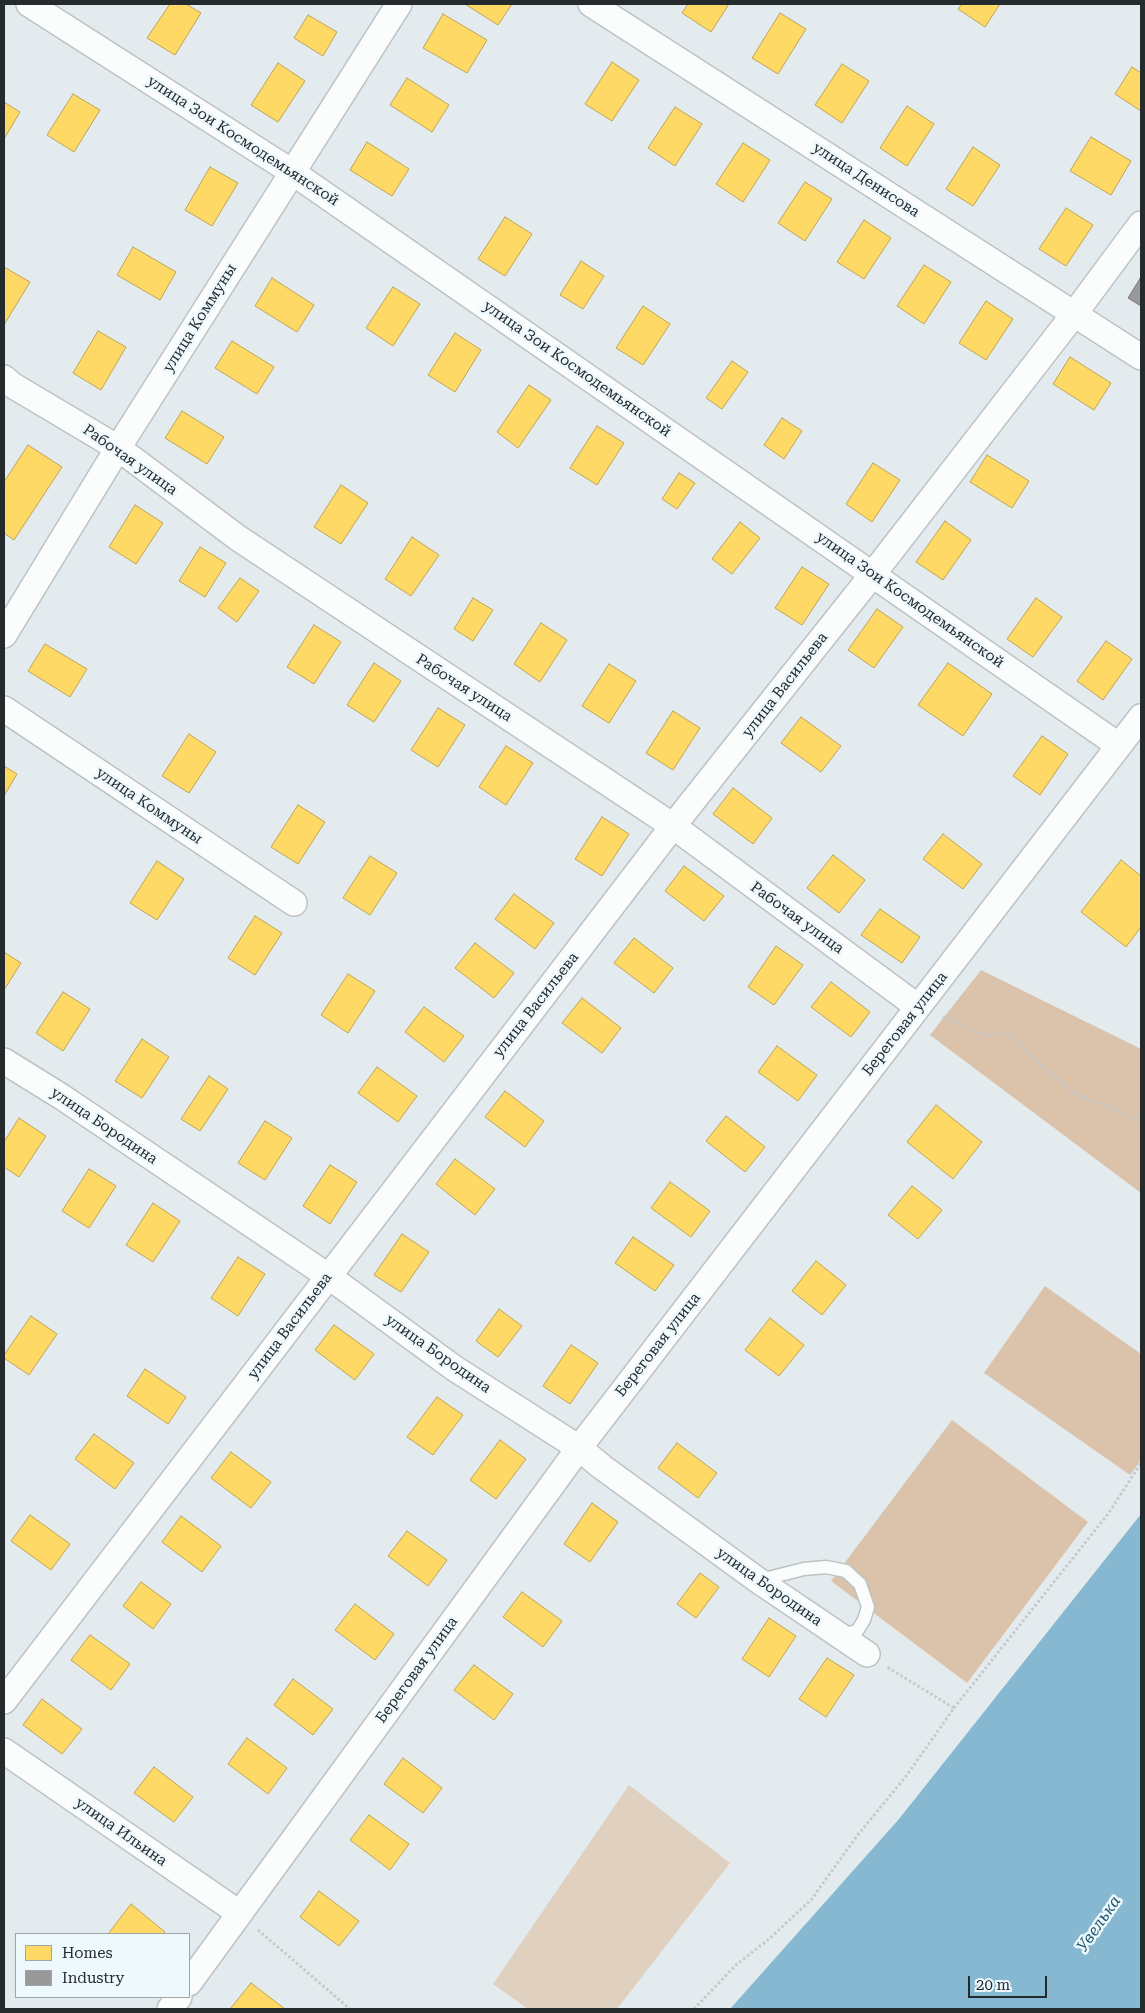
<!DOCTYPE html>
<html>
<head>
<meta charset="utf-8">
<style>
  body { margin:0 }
  #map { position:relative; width:1145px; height:2013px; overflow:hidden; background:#e3ebee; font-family:"Roboto Serif",serif }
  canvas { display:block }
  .frame { position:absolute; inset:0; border:5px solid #252a2c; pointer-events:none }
  .legend { position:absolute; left:15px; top:1933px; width:175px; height:65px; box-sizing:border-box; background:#eef9fe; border:1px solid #9ea6aa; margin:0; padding:6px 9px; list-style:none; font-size:15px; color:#252a2c }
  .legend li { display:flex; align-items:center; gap:10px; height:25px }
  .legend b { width:25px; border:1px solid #9ea6aa }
  .scale { position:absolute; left:968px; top:1976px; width:79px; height:22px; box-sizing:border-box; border:2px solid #252a2c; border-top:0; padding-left:6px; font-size:15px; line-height:18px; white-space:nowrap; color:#252a2c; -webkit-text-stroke:4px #eef9fe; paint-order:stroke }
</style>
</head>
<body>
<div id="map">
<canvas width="1145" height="2013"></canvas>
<div class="frame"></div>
<ul class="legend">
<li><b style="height:14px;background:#ffd966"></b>Homes</li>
<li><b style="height:14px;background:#999"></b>Industry</li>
</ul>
<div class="scale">20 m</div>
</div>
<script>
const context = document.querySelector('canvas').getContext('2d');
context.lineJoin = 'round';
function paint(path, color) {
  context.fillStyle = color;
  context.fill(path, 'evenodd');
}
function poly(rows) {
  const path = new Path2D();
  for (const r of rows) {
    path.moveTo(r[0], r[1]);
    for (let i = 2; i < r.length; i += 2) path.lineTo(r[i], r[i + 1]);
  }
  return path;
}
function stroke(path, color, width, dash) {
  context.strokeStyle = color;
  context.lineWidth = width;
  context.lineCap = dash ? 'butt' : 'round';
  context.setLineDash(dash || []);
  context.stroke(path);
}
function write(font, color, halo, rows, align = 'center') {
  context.font = font + ' "Roboto Serif",serif';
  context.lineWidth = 5;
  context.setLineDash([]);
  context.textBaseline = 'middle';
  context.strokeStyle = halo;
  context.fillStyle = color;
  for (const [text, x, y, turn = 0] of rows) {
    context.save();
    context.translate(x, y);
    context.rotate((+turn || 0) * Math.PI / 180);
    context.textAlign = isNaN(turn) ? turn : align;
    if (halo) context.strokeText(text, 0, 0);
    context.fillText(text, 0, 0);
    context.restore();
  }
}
const green = poly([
  [629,1785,730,1863,617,2009,528,2009,493,1984]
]);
const forest = poly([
  [981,970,1141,1049,1141,1193,930,1035],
  [1045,1286,1141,1354,1141,1460,1130,1475,984,1373],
  [952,1420,1088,1522,967,1683,831,1581]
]);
const water = poly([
  [1141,1514,1141,2009,730,2009,899,1819]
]);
const homes = poly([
  [170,4,186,4,201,13,175,55,147,38,170,4],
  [465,4,512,4,498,25,465,4],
  [688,4,729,4,711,32,682,13,688,4],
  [962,4,1000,4,985,27,958,9,962,4],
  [780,13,806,29,778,74,752,58,780,13],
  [443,14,487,40,467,73,423,48,443,14],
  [308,15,337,32,323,56,294,38,308,15],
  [612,62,639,80,612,121,585,104,612,62],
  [278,63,305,81,278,122,251,105,278,63],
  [842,64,869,81,842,123,815,105,842,64],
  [1132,67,1141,73,1141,111,1115,94,1132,67],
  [407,78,449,105,432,132,390,105,407,78],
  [73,94,100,110,74,152,47,135,73,94],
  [4,102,20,112,4,139,4,102],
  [907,106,934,124,907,166,880,148,907,106],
  [675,107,702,124,675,166,648,148,675,107],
  [1091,137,1131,161,1111,195,1070,171,1091,137],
  [367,142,409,169,392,196,350,170,367,142],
  [743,143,770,160,743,202,716,184,743,143],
  [973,147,1000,165,973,206,946,189,973,147],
  [210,167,238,183,212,226,185,210,210,167],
  [805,182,832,199,805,241,778,223,805,182],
  [1066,208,1093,225,1066,266,1039,249,1066,208],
  [505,217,532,234,505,276,478,259,505,217],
  [864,220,891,238,864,279,837,262,864,220],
  [133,247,176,272,160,300,117,275,133,247],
  [581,261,604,276,583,309,560,295,581,261],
  [924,265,951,282,924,324,897,306,924,265],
  [4,267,30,282,4,325,4,267],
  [272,278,314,305,297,332,255,306,272,278],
  [393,287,420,304,393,346,366,328,393,287],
  [986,301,1013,319,986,360,959,343,986,301],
  [643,306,670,324,643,365,616,348,643,306],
  [98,331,126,347,101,390,73,373,98,331],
  [455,333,481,350,455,392,428,375,455,333],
  [232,341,274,367,257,394,215,368,232,341],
  [1070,357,1111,383,1094,410,1053,384,1070,357],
  [732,361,748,372,722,409,706,398,732,361],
  [529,385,551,400,518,448,497,432,529,385],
  [182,411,224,437,207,464,165,438,182,411],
  [782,418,802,431,784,459,764,445,782,418],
  [597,426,624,443,597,485,570,468,597,426],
  [28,445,62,467,14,540,4,533,4,482,28,445],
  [987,455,1029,481,1012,508,970,482,987,455],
  [873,463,900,480,872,522,846,504,873,463],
  [679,473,695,483,677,509,662,499,679,473],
  [341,485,368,503,341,544,314,527,341,485],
  [135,505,163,523,136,564,109,547,135,505],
  [945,521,971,540,943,580,916,562,945,521],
  [740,522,760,538,732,574,712,559,740,522],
  [412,537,439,555,411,596,385,579,412,537],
  [200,547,226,563,205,597,179,581,200,547],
  [802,567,829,584,802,625,775,608,802,567],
  [240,578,259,591,237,622,218,608,240,578],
  [473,598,493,610,473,641,454,629,473,598],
  [1036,598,1062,617,1033,657,1007,639,1036,598],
  [877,609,903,627,874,668,848,650,877,609],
  [541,623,567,640,540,682,514,664,541,623],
  [314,625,341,642,314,684,287,667,314,625],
  [1106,641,1132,659,1103,700,1077,681,1106,641],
  [45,644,87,669,70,697,28,671,45,644],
  [374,663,401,681,374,722,347,705,374,663],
  [948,663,992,694,963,736,918,705,948,663],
  [609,664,636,681,609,723,582,706,609,664],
  [438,708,465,725,438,767,411,750,438,708],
  [673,711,700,728,673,770,646,753,673,711],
  [801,717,841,746,821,772,781,743,801,717],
  [189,734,216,752,189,793,162,776,189,734],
  [1042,736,1068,754,1040,795,1013,776,1042,736],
  [506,746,533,763,506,805,479,787,506,746],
  [4,766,17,774,4,796,4,766],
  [733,788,772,818,753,844,713,814,733,788],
  [298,805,325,822,298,864,271,847,298,805],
  [602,817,629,834,602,876,575,859,602,817],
  [943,834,982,864,963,889,923,859,943,834],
  [833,855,865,880,839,913,807,888,833,855],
  [370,856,397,873,370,915,343,898,370,856],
  [1121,860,1141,876,1141,927,1126,947,1081,912,1121,860],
  [157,861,184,879,157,920,130,903,157,861],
  [684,866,724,896,704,921,665,891,684,866],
  [514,894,554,923,535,949,495,919,514,894],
  [880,909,920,937,902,963,861,935,880,909],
  [255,916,282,933,255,975,228,958,255,916],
  [634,938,673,968,654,993,614,963,634,938],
  [475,943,514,973,494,998,455,968,475,943],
  [776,946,803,965,774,1005,748,987,776,946],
  [4,952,21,963,4,990,4,952],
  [348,974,375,991,348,1033,321,1015,348,974],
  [831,982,870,1012,851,1037,811,1007,831,982],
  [63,992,90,1009,63,1051,36,1033,63,992],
  [582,998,621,1028,602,1053,562,1023,582,998],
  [424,1007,464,1036,444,1062,405,1032,424,1007],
  [142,1039,169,1057,142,1098,115,1081,142,1039],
  [777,1046,817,1075,798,1101,758,1072,777,1046],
  [377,1067,417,1096,398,1122,358,1093,377,1067],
  [209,1076,228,1089,200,1131,181,1119,209,1076],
  [505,1091,544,1121,525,1147,485,1117,505,1091],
  [936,1105,982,1142,953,1179,907,1142,936,1105],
  [726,1116,765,1147,745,1172,706,1141,726,1116],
  [19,1118,46,1136,19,1177,4,1167,4,1142,19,1118],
  [265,1121,292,1138,265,1180,238,1163,265,1121],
  [455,1159,495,1189,475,1215,436,1184,455,1159],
  [330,1165,357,1182,330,1224,303,1206,330,1165],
  [89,1169,116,1186,89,1228,62,1211,89,1169],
  [670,1182,710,1211,691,1237,651,1208,670,1182],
  [912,1186,942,1210,918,1239,888,1215,912,1186],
  [153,1203,180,1221,153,1262,126,1245,153,1203],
  [402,1234,429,1252,401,1292,374,1275,402,1234],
  [633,1237,674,1265,655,1291,615,1263,633,1237],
  [238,1257,265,1274,238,1316,211,1298,238,1257],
  [816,1261,846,1285,822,1315,792,1291,816,1261],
  [499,1309,522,1326,498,1357,476,1341,499,1309],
  [31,1316,57,1334,29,1375,4,1358,4,1355,31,1316],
  [770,1318,804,1345,779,1376,745,1350,770,1318],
  [334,1325,374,1354,355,1380,315,1350,334,1325],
  [571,1345,598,1363,570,1404,543,1386,571,1345],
  [145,1369,186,1397,168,1424,127,1396,145,1369],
  [437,1397,463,1415,433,1455,407,1437,437,1397],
  [94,1434,134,1463,115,1489,75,1459,94,1434],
  [500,1440,526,1459,496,1499,470,1480,500,1440],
  [677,1443,717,1473,698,1498,658,1468,677,1443],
  [231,1452,271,1482,251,1508,211,1478,231,1452],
  [592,1503,618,1522,590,1562,564,1544,592,1503],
  [30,1515,70,1544,51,1570,11,1541,30,1515],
  [181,1516,221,1546,202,1572,162,1542,181,1516],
  [407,1531,447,1560,428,1586,388,1556,407,1531],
  [700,1573,719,1587,696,1618,677,1604,700,1573],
  [141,1582,171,1604,153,1629,123,1606,141,1582],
  [522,1592,562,1621,543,1647,503,1617,522,1592],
  [355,1604,394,1634,375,1660,335,1630,355,1604],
  [769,1618,796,1636,769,1677,742,1659,769,1618],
  [90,1635,130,1664,111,1690,71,1660,90,1635],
  [827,1658,854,1675,826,1717,799,1699,827,1658],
  [474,1665,513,1694,494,1720,454,1690,474,1665],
  [293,1679,333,1709,313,1735,274,1705,293,1679],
  [42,1699,82,1729,62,1754,23,1725,42,1699],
  [247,1738,287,1768,268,1794,228,1764,247,1738],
  [403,1758,442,1788,423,1813,384,1784,403,1758],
  [154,1767,193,1797,174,1822,134,1793,154,1767],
  [369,1815,409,1844,390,1870,350,1840,369,1815],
  [319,1891,359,1921,339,1946,300,1917,319,1891],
  [131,1904,165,1932,163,1934,108,1934,131,1904],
  [251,1983,285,2009,230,2009,251,1983]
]);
const industry = poly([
  [1141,277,1141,306,1128,298,1141,277]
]);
const path = poly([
  [943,1017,987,1036,1005,1032,1072,1092,1141,1121],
  [954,1708,1108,1514,1141,1463],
  [258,1930,350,2009],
  [694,2009,736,1965,769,1939,811,1900,857,1836,907,1775,954,1708,887,1667]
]);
const service = poly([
  [760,1580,804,1569,826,1567,846,1571,860,1584,868,1607,864,1620,857,1631,841,1635]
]);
const minor = poly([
  [29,4,292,172,1118,745],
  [591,4,1141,357],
  [4,378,12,385,118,448,238,538,673,826,918,1007],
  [4,635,118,448,399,4],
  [4,709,294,903],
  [4,1061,62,1097,328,1276,454,1368,579,1448,602,1467,759,1581,867,1654],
  [4,1701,673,826,873,574,1075,313,1141,224],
  [4,1751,239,1913],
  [189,1983,579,1448,1141,717],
  [170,2009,179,1997]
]);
const streetNames = [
  ["улица Зои Космодемьянской",243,141,33],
  ["улица Денисова",866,180,33],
  ["улица Коммуны",200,318,-58],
  ["улица Зои Космодемьянской",577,369,35],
  ["Рабочая улица",130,460,35],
  ["улица Зои Космодемьянской",910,600,35],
  ["улица Васильева",785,685,-52],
  ["Рабочая улица",464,688,33],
  ["улица Коммуны",149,806,34],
  ["Рабочая улица",797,918,36],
  ["улица Васильева",536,1005,-52],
  ["Береговая улица",905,1024,-52],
  ["улица Бородина",104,1126,34],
  ["улица Васильева",290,1326,-53],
  ["Береговая улица",658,1345,-52],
  ["улица Бородина",438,1354,35],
  ["улица Бородина",769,1587,35],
  ["Береговая улица",417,1670,-54],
  ["улица Ильина",121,1832,35]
];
const waterNames = [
  ["Увелька",1099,1924,-55]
];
paint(green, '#dfd0c0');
paint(forest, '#dbc3ab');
paint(water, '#86b9d1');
paint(homes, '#ffd966');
stroke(homes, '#bea455', 1);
paint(industry, '#999');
stroke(industry, '#767878', 1);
stroke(service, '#bdc3c5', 15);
stroke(minor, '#bdc3c5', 28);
stroke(path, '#c7c9ca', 3, [2.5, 2.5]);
stroke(service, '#fbfcfc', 12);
stroke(minor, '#fbfcfc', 25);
write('15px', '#252a2c', '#eef9fe', streetNames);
write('italic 16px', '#1b536a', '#eef9fe', waterNames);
</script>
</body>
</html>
